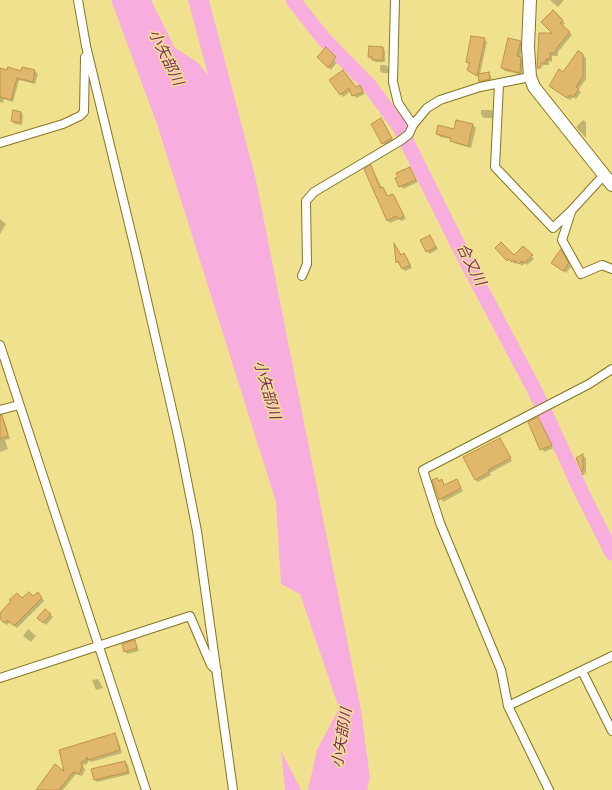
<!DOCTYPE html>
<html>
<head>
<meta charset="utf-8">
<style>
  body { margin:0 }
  canvas { display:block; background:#f0e18f }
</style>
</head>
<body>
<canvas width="612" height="790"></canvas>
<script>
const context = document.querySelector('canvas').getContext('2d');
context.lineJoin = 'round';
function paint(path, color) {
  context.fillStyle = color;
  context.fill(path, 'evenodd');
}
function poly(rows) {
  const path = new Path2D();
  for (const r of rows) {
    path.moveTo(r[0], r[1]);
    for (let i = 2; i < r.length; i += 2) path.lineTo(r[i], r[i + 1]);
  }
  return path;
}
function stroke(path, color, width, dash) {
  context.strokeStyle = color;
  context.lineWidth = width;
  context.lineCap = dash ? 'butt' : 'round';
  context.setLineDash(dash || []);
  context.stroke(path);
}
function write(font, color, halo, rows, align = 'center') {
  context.font = font + ' Jost,"Noto Sans JP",sans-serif';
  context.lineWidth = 3;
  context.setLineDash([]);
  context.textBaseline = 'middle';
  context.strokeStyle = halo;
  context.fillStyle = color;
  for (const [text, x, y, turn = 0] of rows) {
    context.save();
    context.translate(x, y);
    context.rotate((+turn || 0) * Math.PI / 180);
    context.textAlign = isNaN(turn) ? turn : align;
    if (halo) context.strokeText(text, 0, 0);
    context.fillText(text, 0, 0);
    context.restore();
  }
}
const water = poly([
  [111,0,151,0,175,48,197,62,208,75,188,0,209,0,256,180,361,710,370,778,367,790,308,790,317,750,339,708,300,594,281,584,276,502,157,124],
  [281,751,301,790,285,790]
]);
const shadow = poly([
  [550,0,564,0,558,7],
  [553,11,565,23,562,26,572,35,558,52,558,56,552,56,552,62,549,61,549,65,543,65,541,71,542,62,540,62,539,70,538,68,540,34,554,34],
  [484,39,487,42,480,74,488,73,491,76,492,82,483,84,479,77,468,70,469,65,467,62],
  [520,42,523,45,520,57,523,60,522,75,505,71,502,68],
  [383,48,385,51,385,62,376,62,369,57],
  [326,49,338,61,331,70,319,57],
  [583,55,586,58,586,79,578,90,581,92,576,99,573,97,570,100,553,88],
  [380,65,386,65,389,68,389,73,383,73,380,71],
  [0,69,22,72,23,69,35,71,38,74,35,84,19,80,13,102,4,99,3,103,0,102],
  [330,80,356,88,360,87,365,94,356,98,351,91,343,97],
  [481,110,491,110,494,112,494,118,484,118,481,115],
  [21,112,23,115,22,125,15,124,12,121],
  [381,119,394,141,386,146,383,143],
  [583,120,586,122,586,138,576,127],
  [457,121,473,125,476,128,471,148,454,143,452,139,440,137,437,134,454,130],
  [371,166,382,188,385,190,388,197,392,195,395,197,406,219,401,221,399,219,390,223,388,220],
  [410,168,418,182,403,189,396,178],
  [0,219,6,224,0,234],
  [429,236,438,249,430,254,427,251],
  [395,245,401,256,404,255,407,257,412,268,405,271,397,262],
  [496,248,514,256,523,248,534,259,527,265,525,263,522,266,518,262,515,264,512,261,511,262],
  [563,253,571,267,566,273,555,266],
  [538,418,554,448,544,452,530,422],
  [2,419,5,422,10,439,5,440,8,449,0,452,0,420],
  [500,440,512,461,490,473,491,475,478,482,475,479],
  [583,456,586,458,586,476,577,458],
  [456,480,463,491,443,502,433,481,441,481,445,486],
  [17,594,22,599,40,596,44,601,17,628,10,622,7,625,0,618,0,614],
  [45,610,53,617,46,625,38,618],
  [28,629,36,636,31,642,23,636],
  [135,641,139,651,127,654,125,651],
  [98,679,103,688,96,690,92,680],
  [114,734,117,737,122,753,91,762,89,760,87,764,83,765,85,770,82,776,76,774,63,790,40,790,66,773],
  [125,762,128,765,130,774,97,782,94,779]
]);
const river = poly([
  [293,0,323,38,369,85,399,126,462,253,534,389,582,493,612,553]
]);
const building = poly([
  [553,10,563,20,560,23,570,32,556,49,555,53,550,53,550,59,546,59,546,63,541,63,540,68,537,68,539,33,552,33,541,22,553,10],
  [471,36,485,38,477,76,467,70,470,63,466,62,471,36],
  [508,38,521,41,517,56,521,57,520,73,501,68,508,38],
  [369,46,383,47,383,60,372,60,372,57,368,57,369,46],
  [326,47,336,57,328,68,317,57,326,47],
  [578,51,583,54,583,76,576,87,579,89,573,97,570,95,567,98,549,86,559,69,563,72,578,51],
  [8,67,21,71,22,67,35,70,33,82,17,78,11,100,0,97,0,68,7,70,8,67],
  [343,70,356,87,360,85,363,92,352,96,349,88,340,95,329,80,343,70],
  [489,72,490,79,479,82,478,74,489,72],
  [13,110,21,112,20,123,11,121,13,110],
  [381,118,392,138,382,144,371,124,381,118],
  [456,120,473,124,468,146,450,141,451,138,436,134,438,125,454,129,456,120],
  [371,165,380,188,383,187,387,196,393,194,404,216,398,219,396,216,387,221,364,169,371,165],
  [410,167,416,180,399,187,395,178,398,177,396,173,410,167],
  [430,235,436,247,426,252,420,240,430,235],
  [501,242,514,255,523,246,533,255,524,263,522,261,519,264,514,260,512,262,509,259,507,261,495,248,501,242],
  [394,243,401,255,404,253,410,265,402,269,398,261,396,263,394,243],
  [561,249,569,263,563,271,551,263,561,249],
  [0,415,2,415,8,436,0,439,0,415],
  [538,417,552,445,540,450,528,422,538,417],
  [500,438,511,458,488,470,489,472,475,480,463,457,500,438],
  [583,454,583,475,576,458,583,454],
  [437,478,439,481,442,479,444,485,457,479,461,488,439,500,432,480,437,478],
  [29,592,33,596,38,592,42,598,14,626,7,620,4,623,0,619,0,613,11,601,9,600,17,593,22,598,29,592],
  [45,609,51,614,43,623,37,618,45,609],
  [135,640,137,648,124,652,122,644,135,640],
  [115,733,120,750,88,760,87,757,85,761,81,762,82,767,79,774,73,772,59,790,36,790,55,764,64,771,59,750,115,733],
  [125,761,128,772,94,780,91,769,125,761]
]);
const street = poly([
  [78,0,86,46,137,257,179,440,197,531,233,790],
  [395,0,393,82,398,103,413,125],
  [499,84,495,167,553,228,571,211,604,175],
  [0,143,63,124,80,116,84,112,85,57],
  [571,212,562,240,581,274,602,265,612,269],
  [302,276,307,264,306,201,314,192,400,141,409,134,413,125,427,108,440,100,480,87,530,77],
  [0,345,146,790],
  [0,410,19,405],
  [582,671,612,731],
  [0,678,190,616,211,665,217,671],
  [508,706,612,656],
  [549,790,508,706,501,670,440,523,423,470,589,384,612,369]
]);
const secondary = poly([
  [530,0,528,47,530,77,534,87,612,185]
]);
const waterNames = [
  ["小矢部川",165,58,64],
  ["合又川",470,265,63],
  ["小矢部川",266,390,74],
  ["小矢部川",343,738,-81]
];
paint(water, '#f8addf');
paint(shadow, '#0003');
stroke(river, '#f8addf', 15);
paint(building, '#e1b66d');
stroke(building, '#bd934a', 1);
stroke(street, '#847620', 10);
stroke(secondary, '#847620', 14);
stroke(street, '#fff', 8);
stroke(secondary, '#fff', 12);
write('italic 15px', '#7f2a68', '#f0e18f', waterNames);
</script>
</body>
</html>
